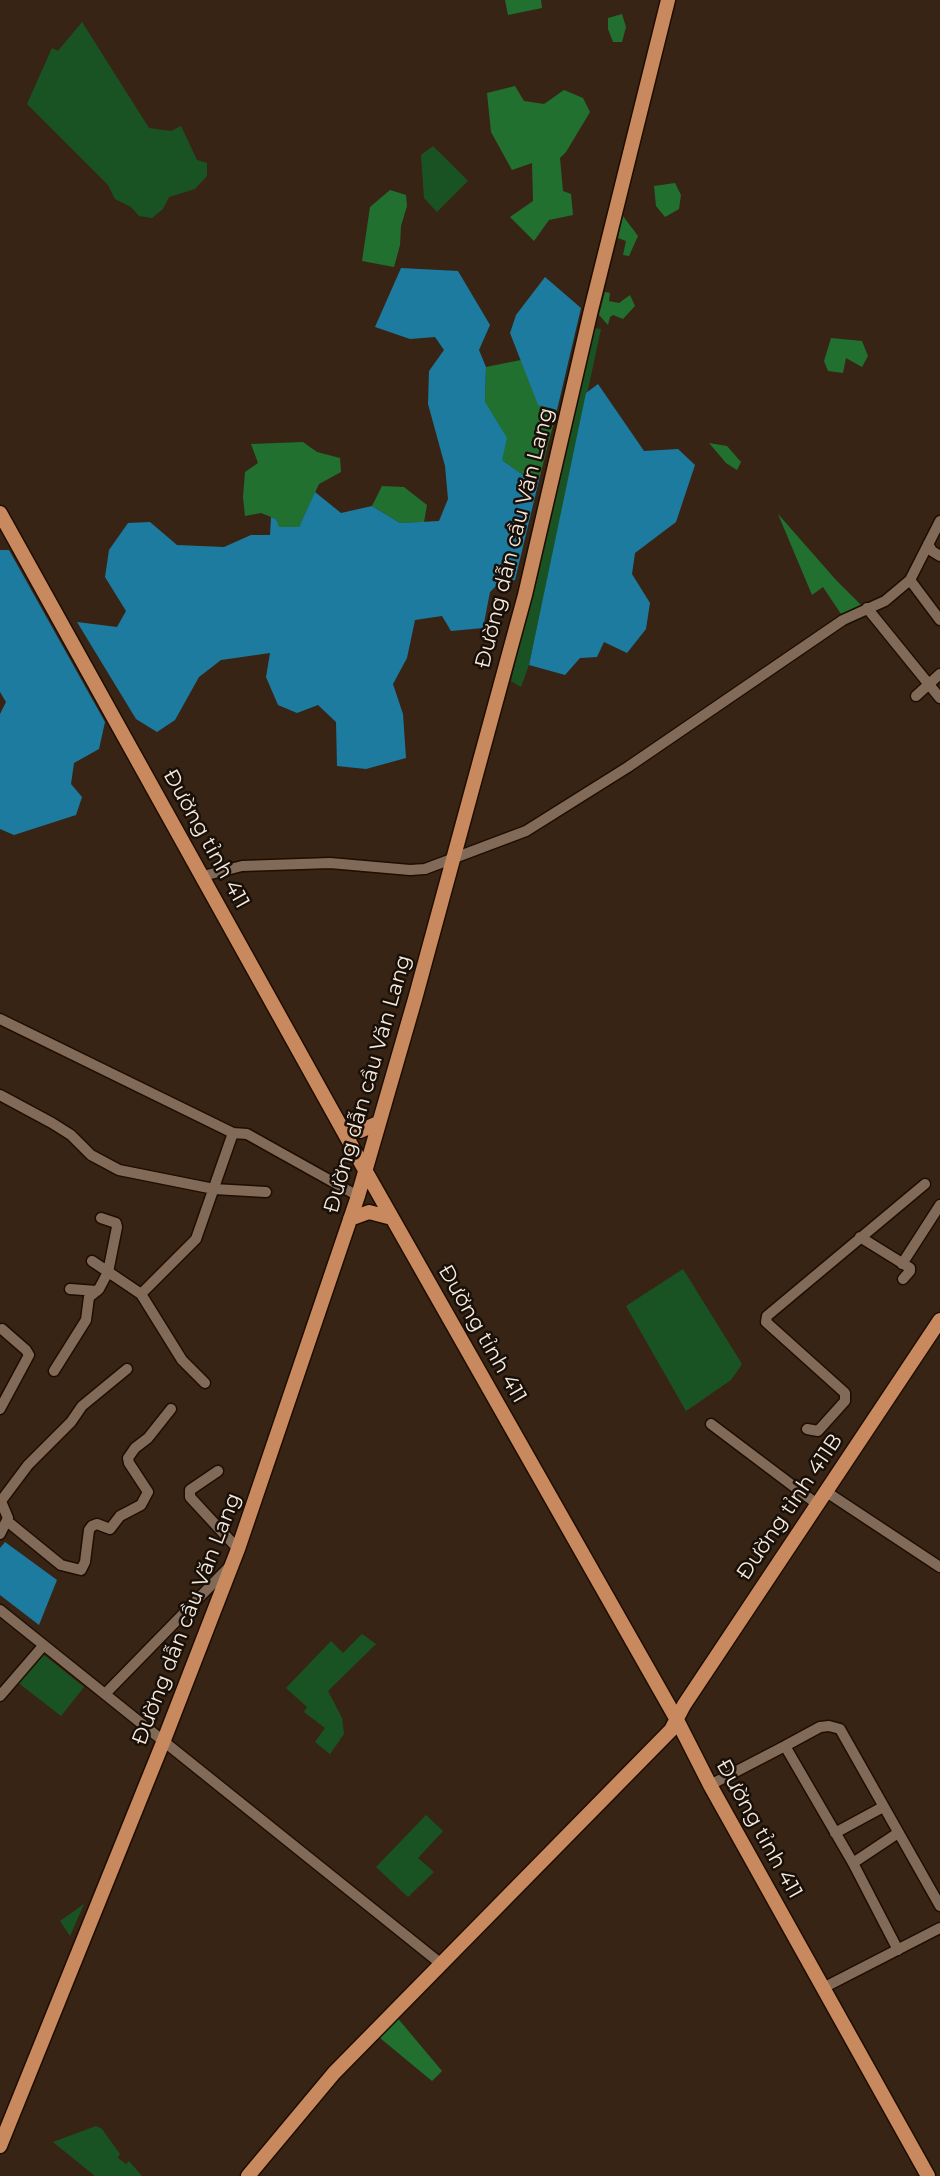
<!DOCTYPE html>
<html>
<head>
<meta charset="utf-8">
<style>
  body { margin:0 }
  canvas { display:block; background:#372414 }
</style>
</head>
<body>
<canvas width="940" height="2176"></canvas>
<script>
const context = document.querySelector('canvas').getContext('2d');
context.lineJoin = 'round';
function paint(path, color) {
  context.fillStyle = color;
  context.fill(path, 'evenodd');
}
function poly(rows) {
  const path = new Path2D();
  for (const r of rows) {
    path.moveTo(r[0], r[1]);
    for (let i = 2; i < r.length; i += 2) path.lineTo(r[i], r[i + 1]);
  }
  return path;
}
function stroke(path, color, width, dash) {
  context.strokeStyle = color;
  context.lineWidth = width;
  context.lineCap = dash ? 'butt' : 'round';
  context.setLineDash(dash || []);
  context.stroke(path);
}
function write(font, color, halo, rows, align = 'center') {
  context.font = font + ' Montserrat,sans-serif';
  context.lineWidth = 5;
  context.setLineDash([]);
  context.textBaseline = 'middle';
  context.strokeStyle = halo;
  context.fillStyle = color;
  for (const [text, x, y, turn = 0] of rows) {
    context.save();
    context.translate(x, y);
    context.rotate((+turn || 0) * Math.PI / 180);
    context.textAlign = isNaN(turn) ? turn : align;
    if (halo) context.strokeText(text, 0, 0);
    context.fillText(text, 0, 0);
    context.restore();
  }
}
const green = poly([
  [82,22,149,128,171,131,181,126,197,160,207,163,207,176,195,189,169,197,163,209,152,218,139,216,131,207,115,199,108,185,27,104,52,48,58,51],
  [433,146,468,181,437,212,424,198,421,155],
  [594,328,601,329,529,665,521,687,511,681],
  [683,1269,742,1364,731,1380,686,1411,626,1306],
  [362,1634,376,1644,328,1691,342,1718,344,1734,330,1754,315,1742,325,1728,304,1712,307,1707,286,1688,331,1641,343,1653],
  [37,1655,44,1655,84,1687,61,1716,16,1681],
  [426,1815,443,1831,418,1858,434,1872,408,1897,376,1867],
  [84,1904,70,1936,60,1921],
  [96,2126,102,2129,120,2154,118,2158,126,2164,129,2161,142,2176,95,2176,53,2142]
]);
const forest = poly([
  [505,0,541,0,542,8,508,15],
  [622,14,626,27,622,42,613,42,608,29,608,18],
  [515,86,524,101,544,104,564,90,583,98,590,112,566,152,560,158,563,191,571,194,573,215,549,220,534,241,510,217,533,201,532,163,512,170,491,132,487,93],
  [675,183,681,195,679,209,665,217,656,206,654,186],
  [390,190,406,195,407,206,401,226,400,245,394,267,362,261,370,207],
  [623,216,638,236,629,256,623,255,626,241,618,238],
  [605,292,610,293,609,301,619,303,630,295,635,306,623,319,613,315,610,317,608,325,599,315],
  [831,338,862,341,868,356,862,367,846,358,843,373,828,371,824,361],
  [521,360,538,404,557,410,540,476,523,475,502,460,485,402,486,367],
  [303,442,317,452,340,458,341,472,319,484,299,527,278,527,276,519,261,513,245,516,243,497,245,472,258,463,251,444],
  [709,443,727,446,741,462,737,470,726,463],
  [382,486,404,487,427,505,424,522,400,523,372,506],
  [778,514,836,580,863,607,843,617,823,587,812,595],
  [395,2015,442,2071,432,2081,374,2033]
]);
const water = poly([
  [401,268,458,271,490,325,479,350,486,367,485,402,507,438,502,460,523,475,540,476,515,580,500,582,490,592,483,628,451,631,442,616,415,620,407,658,393,684,403,714,406,758,366,769,337,766,336,722,318,705,297,713,278,705,266,677,270,653,221,660,199,677,175,720,157,732,136,719,77,622,117,627,126,611,105,577,109,550,128,523,150,522,177,545,224,547,251,535,270,535,271,517,276,519,279,527,299,527,315,492,341,513,372,506,400,523,439,521,448,499,445,466,428,404,429,371,444,350,435,337,410,339,375,327],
  [545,277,581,308,557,410,538,405,510,333,516,315],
  [598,384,644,451,678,449,695,465,676,522,635,553,632,574,650,603,646,629,627,653,604,642,597,657,580,658,565,675,529,665,586,393],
  [0,550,9,550,105,722,99,749,74,763,71,784,82,797,76,815,14,835,0,829,0,714,6,702,0,692],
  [5,1542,57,1580,39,1625,0,1595,0,1548]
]);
const minor = poly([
  [928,544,932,551,940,556],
  [910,580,940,620],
  [867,608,940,698],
  [916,696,940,674],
  [203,876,242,866,330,863,410,870,425,869,526,831,628,767,843,620,885,601,910,580,940,521],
  [0,1019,233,1133,247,1134,358,1196],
  [0,1095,52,1123,71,1135,91,1155,119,1170,214,1189,266,1192],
  [860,1237,910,1268,910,1271,903,1279],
  [92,1261,141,1294],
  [902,1264,940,1205],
  [70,1289,97,1291],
  [54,1371,86,1320,89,1297,99,1289,108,1272,117,1227,116,1223,101,1218],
  [205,1383,182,1360,141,1294,196,1239,233,1133],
  [0,1409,29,1355,26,1350,2,1329],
  [711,1424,817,1504],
  [807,1429,818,1431,845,1401,845,1393,766,1322,767,1316,925,1184],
  [218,1471,190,1490,190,1497,238,1549],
  [825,1491,940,1567],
  [0,1499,8,1518,0,1534],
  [1,1501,28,1465,71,1422,82,1406,127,1369],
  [7,1521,61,1565,81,1570,85,1562,89,1530,92,1526,97,1524,110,1529,120,1516,141,1505,148,1492,129,1463,128,1458,135,1448,148,1438,171,1409],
  [0,1610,440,1963],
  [105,1694,230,1566],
  [0,1696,43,1646],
  [785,1746,820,1727,829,1726,840,1729,940,1906],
  [710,1785,785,1746,853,1863,898,1950],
  [835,1833,883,1807],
  [853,1863,898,1833],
  [825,1987,940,1928]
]);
const major = poly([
  [0,513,365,1170,677,1720,710,1785,928,2176],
  [342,1129,360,1131,378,1123],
  [350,1219,369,1212,392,1218],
  [0,2146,164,1740,238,1549,358,1196,415,999,525,595,591,310,668,0],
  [248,2176,334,2073,671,1730,684,1705,940,1320]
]);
const streetNames = [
  ["Đường dẫn cầu Văn Lang",515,538,-76],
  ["Đường tỉnh 411",206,839,61],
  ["Đường dẫn cầu Văn Lang",368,1084,-74],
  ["Đường tỉnh 411",482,1334,60],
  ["Đường tỉnh 411B",790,1507,-56],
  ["Đường dẫn cầu Văn Lang",187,1619,-69],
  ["Đường tỉnh 411",759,1829,61]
];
paint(green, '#1a5323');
paint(forest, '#22702f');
paint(water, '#1c7b9f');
stroke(minor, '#1e0d01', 13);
stroke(major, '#1e0d01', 17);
stroke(minor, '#816a58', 10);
stroke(major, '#c8895f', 14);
write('21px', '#f6e9de', '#181008', streetNames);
</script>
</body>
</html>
